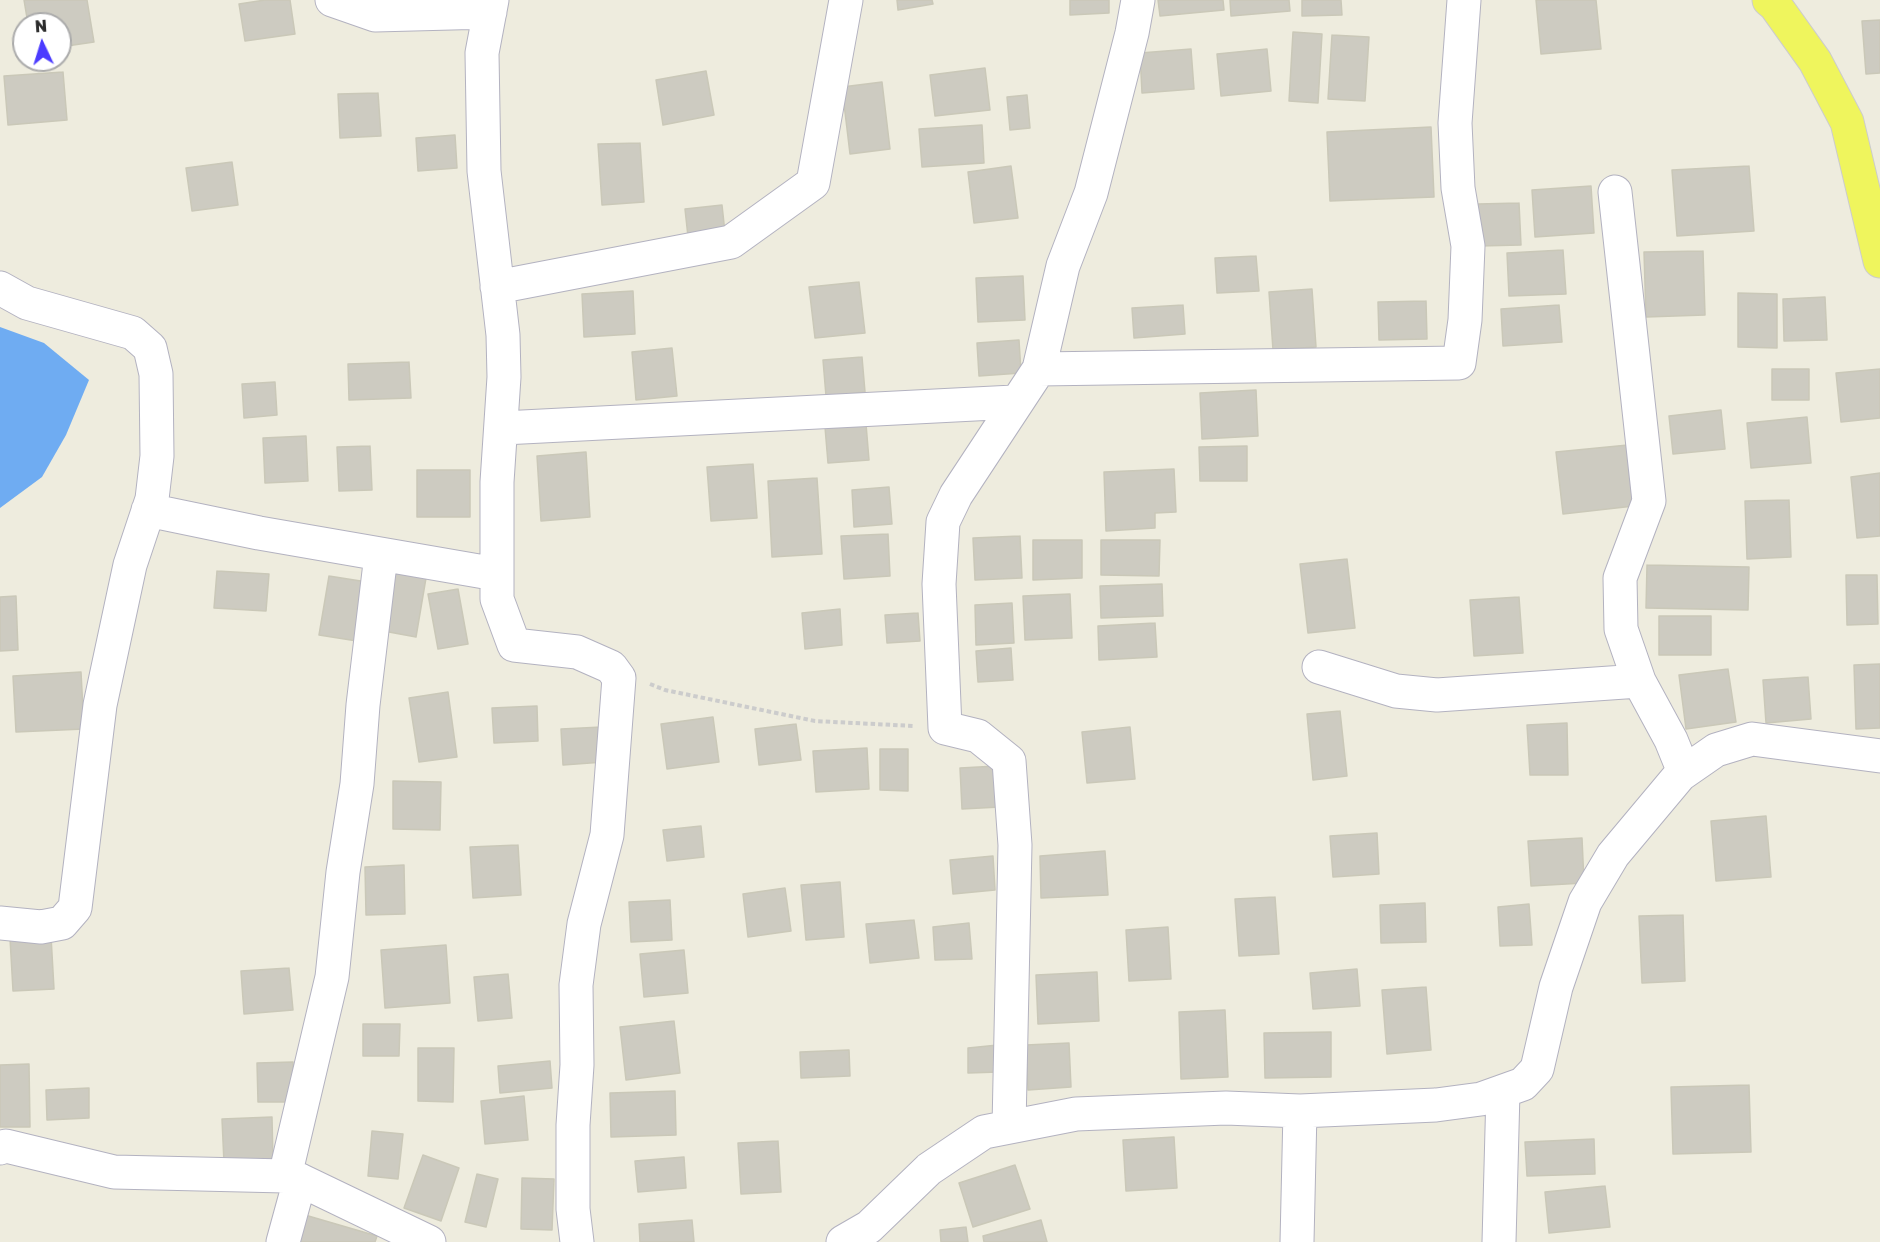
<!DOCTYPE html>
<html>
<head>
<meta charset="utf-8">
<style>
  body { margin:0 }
  #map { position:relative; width:1880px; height:1242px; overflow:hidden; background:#eeecde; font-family:"Golos Text",sans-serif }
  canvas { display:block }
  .north { position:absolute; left:12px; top:12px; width:60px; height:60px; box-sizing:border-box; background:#fff; border:2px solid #ababab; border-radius:50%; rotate:356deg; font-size:16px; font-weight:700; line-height:24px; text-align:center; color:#2c2c2c }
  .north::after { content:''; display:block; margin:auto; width:21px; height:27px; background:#4b3bff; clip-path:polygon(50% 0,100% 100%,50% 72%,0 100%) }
</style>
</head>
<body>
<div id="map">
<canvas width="1880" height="1242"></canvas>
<div class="north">N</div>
</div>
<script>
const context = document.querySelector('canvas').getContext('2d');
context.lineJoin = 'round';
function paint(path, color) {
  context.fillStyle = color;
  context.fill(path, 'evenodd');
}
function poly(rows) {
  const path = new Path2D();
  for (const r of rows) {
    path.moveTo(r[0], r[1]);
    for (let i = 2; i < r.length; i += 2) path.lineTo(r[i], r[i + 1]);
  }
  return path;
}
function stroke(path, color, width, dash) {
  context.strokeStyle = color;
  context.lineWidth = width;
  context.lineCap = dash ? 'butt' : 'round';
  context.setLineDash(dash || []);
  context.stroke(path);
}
const water = poly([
  [0,327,44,343,89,380,66,435,42,477,0,508]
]);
const building = poly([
  [24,0,87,0,94,42,60,47,60,24,28,24,24,0],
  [265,0,290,0,295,34,245,41,239,4,265,0],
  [897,0,932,0,933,4,898,10,897,0],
  [1070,0,1109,0,1109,13,1070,15,1070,0],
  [1158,0,1223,0,1224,10,1160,16,1158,0],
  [1230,0,1289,0,1290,11,1231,16,1230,0],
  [1302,0,1341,0,1342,15,1302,16,1302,0],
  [1536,0,1596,0,1601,49,1541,54,1536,0],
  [1880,20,1880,73,1866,74,1862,21,1880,20],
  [1293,32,1322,34,1318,103,1289,101,1293,32],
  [1332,35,1369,37,1365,101,1328,99,1332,35],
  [1191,49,1194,89,1142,93,1140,53,1191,49],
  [1267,49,1271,91,1221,96,1217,54,1267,49],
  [985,68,990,110,935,116,930,75,985,68],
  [706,71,714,115,663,125,656,80,706,71],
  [63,72,67,120,8,125,4,76,63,72],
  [882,82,890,149,850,154,842,87,882,82],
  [378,93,381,136,340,138,338,94,378,93],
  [1027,95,1030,128,1010,130,1007,97,1027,95],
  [982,125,984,163,922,167,919,129,982,125],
  [1431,127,1434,197,1330,201,1327,132,1431,127],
  [455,135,457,168,418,171,416,138,455,135],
  [640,143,644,202,602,205,598,144,640,143],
  [232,162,238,205,192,211,186,168,232,162],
  [1011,166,1018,218,974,223,968,172,1011,166],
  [1749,166,1754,231,1677,236,1672,170,1749,166],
  [1591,186,1594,233,1535,237,1532,190,1591,186],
  [1519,203,1521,245,1479,246,1478,204,1519,203],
  [722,205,726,242,689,246,685,209,722,205],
  [1563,250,1566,294,1509,296,1507,253,1563,250],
  [1703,251,1705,315,1646,317,1644,252,1703,251],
  [1256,256,1259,291,1217,293,1215,258,1256,256],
  [1023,276,1025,320,978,322,976,278,1023,276],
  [859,282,865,333,815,338,809,287,859,282],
  [1312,289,1316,347,1273,350,1269,292,1312,289],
  [633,291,635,334,584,337,582,294,633,291],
  [1738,293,1777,294,1777,348,1738,347,1738,293],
  [1825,297,1827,340,1784,341,1783,299,1825,297],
  [1426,301,1427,339,1379,340,1378,302,1426,301],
  [1183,305,1185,334,1134,338,1132,308,1183,305],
  [1559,305,1562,342,1503,346,1501,309,1559,305],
  [1019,340,1021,373,979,376,977,343,1019,340],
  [672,348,677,396,636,400,632,352,672,348],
  [862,357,865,392,826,396,823,360,862,357],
  [409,362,411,398,349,400,348,364,409,362],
  [1772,369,1809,369,1809,400,1772,400,1772,369],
  [1880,369,1880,418,1841,422,1836,373,1880,369],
  [275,382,277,415,244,418,242,384,275,382],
  [1256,390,1258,436,1202,439,1200,393,1256,390],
  [1721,410,1725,449,1673,454,1669,416,1721,410],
  [1807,417,1811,463,1751,468,1747,423,1807,417],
  [866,424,869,460,828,463,825,427,866,424],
  [306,436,308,481,265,483,263,438,306,436],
  [1628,445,1634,506,1563,514,1556,452,1628,445],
  [370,446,372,490,339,491,337,447,370,446],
  [1247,446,1247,481,1200,481,1199,447,1247,446],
  [586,452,590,517,541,521,537,456,586,452],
  [753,464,757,518,711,521,707,467,753,464],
  [1174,469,1176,512,1155,513,1155,528,1106,531,1104,472,1174,469],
  [417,470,470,470,470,517,417,517,417,470],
  [1880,473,1880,536,1857,538,1851,477,1880,473],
  [817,478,822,554,772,557,768,481,817,478],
  [889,487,892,524,854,527,852,490,889,487],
  [1789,500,1791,557,1747,559,1745,501,1789,500],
  [888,534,890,576,844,579,841,536,888,534],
  [1020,536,1022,578,975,580,973,538,1020,536],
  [1033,540,1082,540,1082,578,1033,580,1033,540],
  [1101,540,1160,540,1159,576,1101,575,1101,540],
  [1347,559,1355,628,1308,633,1300,564,1347,559],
  [1647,565,1749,567,1748,610,1646,608,1647,565],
  [217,571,269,574,266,611,214,608,217,571],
  [389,571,426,578,416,637,378,630,389,571],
  [1846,575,1877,575,1878,624,1847,625,1846,575],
  [329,576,367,582,357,641,319,635,329,576],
  [1162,584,1163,616,1101,618,1100,586,1162,584],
  [458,589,468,644,438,649,428,594,458,589],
  [1070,594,1072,638,1025,640,1023,596,1070,594],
  [16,596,18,650,0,651,0,597,16,596],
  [1519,597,1523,653,1474,656,1470,600,1519,597],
  [1012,603,1014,643,976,645,975,605,1012,603],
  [840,609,842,645,805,649,802,613,840,609],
  [918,613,920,641,887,643,885,615,918,613],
  [1659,616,1711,616,1711,655,1659,655,1659,616],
  [1155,623,1157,657,1099,660,1098,626,1155,623],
  [1011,648,1013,680,978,682,976,651,1011,648],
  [1880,664,1880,728,1856,729,1854,665,1880,664],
  [1728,669,1736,722,1686,729,1679,675,1728,669],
  [81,672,84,729,16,732,13,676,81,672],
  [1808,677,1811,719,1766,723,1763,680,1808,677],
  [448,692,457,757,419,762,409,698,448,692],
  [537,706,538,741,494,743,492,708,537,706],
  [1340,711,1347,776,1313,780,1307,714,1340,711],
  [713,717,719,762,667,769,661,724,713,717],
  [1567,723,1568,775,1530,775,1527,725,1567,723],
  [796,724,801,760,759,765,755,729,796,724],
  [602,727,604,762,563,765,561,729,602,727],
  [1130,727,1135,779,1087,783,1082,732,1130,727],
  [867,748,869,789,816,792,813,751,867,748],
  [880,749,908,749,908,791,880,790,880,749],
  [997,766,1000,807,962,809,960,768,997,766],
  [393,781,441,782,440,830,393,829,393,781],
  [1766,816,1771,877,1716,881,1711,821,1766,816],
  [701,826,704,857,667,861,663,830,701,826],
  [1377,833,1379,874,1333,877,1330,836,1377,833],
  [1582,838,1584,883,1531,886,1528,841,1582,838],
  [518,845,521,895,473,898,470,847,518,845],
  [1105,851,1108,895,1041,898,1040,856,1105,851],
  [993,856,995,890,953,894,950,860,993,856],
  [404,865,405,914,366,915,365,867,404,865],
  [840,882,844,937,806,940,801,885,840,882],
  [785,888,791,931,748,937,743,894,785,888],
  [1275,897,1279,954,1239,956,1235,899,1275,897],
  [670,900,672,940,631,942,629,902,670,900],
  [1425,903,1426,942,1381,943,1380,905,1425,903],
  [1529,904,1532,945,1500,946,1498,907,1529,904],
  [1683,915,1685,981,1642,983,1639,916,1683,915],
  [914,920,919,958,870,963,866,924,914,920],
  [969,923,972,959,935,960,933,927,969,923],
  [1168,927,1171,979,1129,981,1126,930,1168,927],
  [51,936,54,989,13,991,10,938,51,936],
  [446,945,450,1003,385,1008,381,950,446,945],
  [684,950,688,993,644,997,640,954,684,950],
  [289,968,293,1010,244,1014,241,971,289,968],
  [1357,969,1360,1006,1313,1009,1310,973,1357,969],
  [1097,972,1099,1021,1038,1024,1036,975,1097,972],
  [508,974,512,1018,478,1021,474,977,508,974],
  [1426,987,1431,1050,1387,1054,1382,990,1426,987],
  [1225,1010,1228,1077,1181,1079,1179,1012,1225,1010],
  [674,1021,680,1073,626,1080,620,1027,674,1021],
  [363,1024,400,1024,399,1056,363,1056,363,1024],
  [1331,1032,1331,1077,1265,1078,1264,1033,1331,1032],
  [1069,1043,1071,1087,1028,1090,1026,1045,1069,1043],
  [998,1045,999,1072,968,1073,968,1048,998,1045],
  [418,1048,454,1048,453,1102,418,1101,418,1048],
  [849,1050,850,1076,801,1078,800,1052,849,1050],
  [550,1061,552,1088,500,1093,498,1066,550,1061],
  [293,1062,294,1102,258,1102,257,1063,293,1062],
  [29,1064,30,1127,0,1127,0,1065,29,1064],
  [1749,1085,1751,1152,1673,1154,1671,1087,1749,1085],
  [89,1088,89,1118,47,1120,46,1090,89,1088],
  [675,1091,676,1135,611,1137,610,1093,675,1091],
  [524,1096,528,1140,485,1144,481,1101,524,1096],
  [272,1117,273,1162,224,1163,222,1119,272,1117],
  [372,1131,403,1134,398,1179,368,1176,372,1131],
  [1174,1137,1177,1188,1126,1191,1123,1140,1174,1137],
  [1594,1139,1595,1174,1527,1176,1525,1142,1594,1139],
  [778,1141,781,1192,741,1194,738,1143,778,1141],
  [423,1155,459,1168,441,1221,404,1208,423,1155],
  [684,1157,686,1188,638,1192,635,1161,684,1157],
  [1015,1165,1030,1209,973,1227,959,1183,1015,1165],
  [477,1174,498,1179,486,1227,465,1222,477,1174],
  [522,1178,554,1179,552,1230,521,1229,522,1178],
  [1605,1186,1610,1227,1549,1233,1545,1192,1605,1186],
  [305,1215,377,1236,375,1242,297,1242,305,1215],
  [692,1220,694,1242,640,1242,639,1224,692,1220],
  [1041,1220,1047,1242,984,1242,983,1236,1041,1220],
  [966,1227,968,1242,941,1242,940,1230,966,1227]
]);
const path = poly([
  [650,684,665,690,815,721,914,726]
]);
const minor = poly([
  [332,0,375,15,490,12],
  [492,0,482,53,484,171,503,335,504,377,497,482,497,599,514,645,577,652,611,667,619,678,607,835,584,924,576,985,577,1065,573,1125,573,1209,577,1242],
  [1615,192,1649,501,1620,578,1621,629,1639,681,1671,740,1684,772],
  [497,287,731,242,813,183,846,0],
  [0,288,27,303,133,333,150,348,156,374,157,456,152,499,130,565,100,705,75,908,62,923,41,927,0,923],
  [1039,369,1459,363,1465,320,1468,246,1458,188,1455,123,1464,0],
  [503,428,1014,402],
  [148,510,259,533,496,574],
  [1319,667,1396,691,1437,695,1639,681],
  [1009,1126,1015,845,1009,761,978,736,945,728,939,584,943,522,956,495,1039,369,1063,266,1091,193,1132,33,1138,0],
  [0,1148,6,1146,114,1172,285,1176,300,1180,429,1242],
  [285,1176,332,977,343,872,357,784,363,705,381,555],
  [283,1242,300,1180],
  [843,1242,869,1227,929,1169,984,1132,1076,1114,1226,1108,1300,1111,1436,1105,1481,1099,1523,1084,1537,1069,1556,987,1585,902,1613,855,1680,775,1716,750,1752,739,1880,756],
  [1297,1242,1300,1111],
  [1499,1242,1503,1092]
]);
const major = poly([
  [1769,0,1775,5,1815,61,1847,122,1880,261]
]);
paint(water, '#6facf2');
paint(building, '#cdcbc1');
stroke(building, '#cac8b8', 1.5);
stroke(minor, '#b3b2c0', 35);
stroke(major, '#ccc', 35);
stroke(path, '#ccc', 4, [4.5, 3]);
stroke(minor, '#fff', 33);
stroke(major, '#eff55d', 33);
</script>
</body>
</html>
